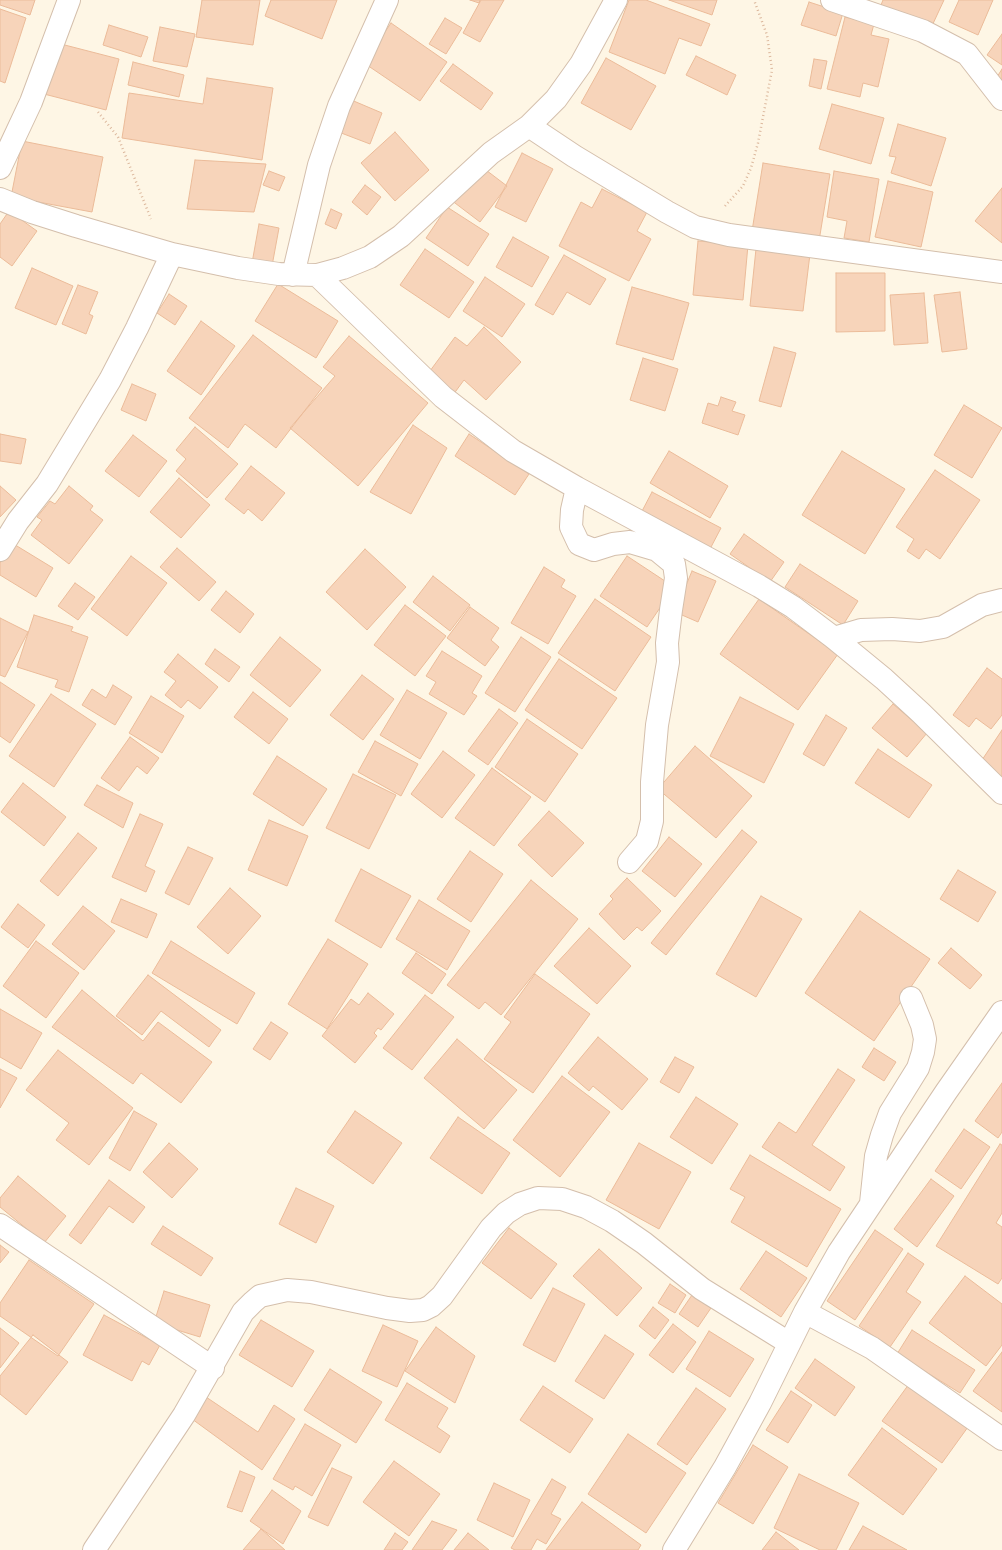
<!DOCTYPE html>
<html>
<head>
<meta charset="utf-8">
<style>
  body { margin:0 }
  canvas { display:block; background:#fef6e5 }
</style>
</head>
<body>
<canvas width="1002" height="1550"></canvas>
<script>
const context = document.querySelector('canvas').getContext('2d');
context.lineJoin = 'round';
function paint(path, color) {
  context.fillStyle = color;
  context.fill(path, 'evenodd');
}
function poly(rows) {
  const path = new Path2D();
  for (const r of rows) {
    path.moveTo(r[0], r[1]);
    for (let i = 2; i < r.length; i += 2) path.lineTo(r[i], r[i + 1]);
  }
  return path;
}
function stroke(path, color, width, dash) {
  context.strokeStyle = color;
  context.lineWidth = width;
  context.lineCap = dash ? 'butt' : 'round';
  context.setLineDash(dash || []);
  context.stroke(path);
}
const building = poly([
  [0,0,35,0,30,15,0,5,0,0],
  [202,0,260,0,253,45,196,37,202,0],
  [271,0,337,0,322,39,265,16,271,0],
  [470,0,480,0,479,3,470,0],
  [481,0,504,0,480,42,463,33,481,0],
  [629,0,646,0,710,24,701,46,679,38,665,74,609,52,629,0],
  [669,0,717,0,712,15,669,0],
  [883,0,944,0,931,28,881,5,883,0],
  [959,0,993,0,978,35,949,22,959,0],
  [809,2,843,13,836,36,801,25,809,2],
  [0,9,26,18,5,83,0,81,0,9],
  [845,17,874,24,871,35,889,39,878,87,863,83,860,97,827,89,845,17],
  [445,18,462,28,446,54,429,44,445,18],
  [391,23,447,62,420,101,364,63,391,23],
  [109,25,148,37,141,57,103,45,109,25],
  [160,27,195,34,187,67,153,61,160,27],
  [1002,34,1002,65,987,55,1002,34],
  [57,43,119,59,106,110,44,94,57,43],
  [696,56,736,75,727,95,686,75,696,56],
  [606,58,656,86,631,130,581,103,606,58],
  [814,59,827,61,821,89,809,86,814,59],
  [133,62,184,75,179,97,128,85,133,62],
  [453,64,493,93,481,110,440,81,453,64],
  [1002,69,1002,80,997,77,1002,69],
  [207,78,273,88,262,160,122,138,129,93,203,104,207,78],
  [349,99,382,113,370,144,336,131,349,99],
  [832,104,884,118,871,164,819,149,832,104],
  [898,124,946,138,931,186,891,173,896,157,889,156,898,124],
  [395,132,429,170,395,201,361,163,395,132],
  [22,141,103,157,92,212,11,197,22,141],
  [522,153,553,169,526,222,495,207,522,153],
  [195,160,266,164,254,212,187,209,195,160],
  [763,163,830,174,819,241,752,231,763,163],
  [478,164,507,186,480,222,451,200,478,164],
  [269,171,285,177,279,191,263,185,269,171],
  [834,171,879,179,869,242,844,238,847,221,827,217,834,171],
  [888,181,933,192,921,247,875,237,888,181],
  [365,185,381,197,367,215,352,202,365,185],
  [1002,188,1002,243,975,221,1002,188],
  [602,189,647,212,637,231,651,239,629,281,559,246,581,202,592,208,602,189],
  [447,207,489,234,468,266,426,238,447,207],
  [331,209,342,214,336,229,325,224,331,209],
  [9,211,37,231,12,266,0,257,0,224,9,211],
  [259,224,279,228,272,266,252,263,259,224],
  [513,237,549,257,532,287,496,267,513,237],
  [698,241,748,245,743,300,693,295,698,241],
  [425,249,474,282,449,318,400,285,425,249],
  [756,249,810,254,803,311,750,306,756,249],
  [564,255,606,279,590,305,567,292,553,315,535,305,564,255],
  [32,268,73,286,56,325,15,308,32,268],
  [836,273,885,273,885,331,836,332,836,273],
  [485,277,525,304,502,337,463,311,485,277],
  [278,284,338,321,316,358,255,321,278,284],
  [78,285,98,292,89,314,93,316,86,334,62,324,78,285],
  [632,287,689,303,673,360,616,344,632,287],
  [960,292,967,349,942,352,934,295,960,292],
  [924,293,928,343,894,345,890,295,924,293],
  [169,294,187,306,175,325,157,313,169,294],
  [201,321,235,346,201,395,167,371,201,321],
  [484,327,521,362,486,400,464,380,453,395,427,375,455,337,467,346,484,327],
  [253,335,322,388,276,448,245,424,228,448,189,418,253,335],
  [349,336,428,403,358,486,290,428,335,376,323,367,349,336],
  [774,347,796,353,781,407,759,401,774,347],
  [643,358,678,369,665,411,630,400,643,358],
  [132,384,156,394,146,421,121,410,132,384],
  [721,397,736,402,732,411,745,415,738,435,702,423,708,403,718,406,721,397],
  [964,405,1002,428,972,478,934,455,964,405],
  [413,425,447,448,411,514,370,492,413,425],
  [195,427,238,464,207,498,176,471,186,459,176,450,195,427],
  [0,434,26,439,21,464,0,461,0,434],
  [469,434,529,474,515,495,455,456,469,434],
  [133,435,167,461,139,497,105,471,133,435],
  [669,451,728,486,710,518,650,483,669,451],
  [842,451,905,489,865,554,802,515,842,451],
  [251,466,285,493,262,521,248,509,244,514,225,499,251,466],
  [935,470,980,500,940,559,926,549,919,559,907,551,914,539,896,527,935,470],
  [179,478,210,505,181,538,150,512,179,478],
  [0,486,16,500,0,517,0,486],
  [69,486,93,506,90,510,103,520,69,564,31,535,42,520,37,517,50,501,55,504,69,486],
  [652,492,721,528,710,549,641,513,652,492],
  [744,534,784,562,770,582,730,554,744,534],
  [12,543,53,568,36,597,0,575,0,563,12,543],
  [177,548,216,582,199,601,160,567,177,548],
  [365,549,406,587,367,630,326,592,365,549],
  [131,556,167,583,127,636,91,609,131,556],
  [627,556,674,587,647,627,600,596,627,556],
  [800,564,858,601,843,625,785,587,800,564],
  [544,567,565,580,561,587,576,596,548,644,511,623,544,567],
  [692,571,716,581,698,622,675,612,692,571],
  [433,576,470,605,450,631,413,602,433,576],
  [75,583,95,597,78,620,58,606,75,583],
  [226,591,254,614,240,633,211,610,226,591],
  [595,599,651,637,615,691,558,653,595,599],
  [759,599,838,654,798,710,720,654,759,599],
  [405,605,446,636,415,676,374,645,405,605],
  [470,607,499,628,491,640,499,647,485,666,447,638,470,607],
  [34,615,73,627,71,631,88,637,69,692,55,687,58,680,17,667,34,615],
  [0,618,28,632,5,677,0,675,0,618],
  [280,637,321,670,290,707,250,675,280,637],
  [521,637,551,657,515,712,485,693,521,637],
  [215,649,240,667,229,682,205,664,215,649],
  [442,651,482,676,472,693,477,696,464,715,429,694,436,682,426,676,442,651],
  [178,654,218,687,200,709,188,700,181,708,165,695,176,681,164,672,178,654],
  [559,659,617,698,582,749,525,710,559,659],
  [987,668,1002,679,1002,715,991,729,976,718,969,727,953,715,987,668],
  [362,675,394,699,363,740,330,715,362,675],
  [0,682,35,705,10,743,0,736,0,682],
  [113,685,132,697,115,725,82,705,92,689,106,698,113,685],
  [407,690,447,713,420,759,380,735,407,690],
  [253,692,288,719,269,744,234,717,253,692],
  [51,694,96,724,54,787,9,756,51,694],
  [151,696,184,716,162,753,129,733,151,696],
  [740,697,794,724,764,783,710,756,740,697],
  [893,704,927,733,907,757,872,728,893,704],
  [499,709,518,723,488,765,468,751,499,709],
  [826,715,847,728,824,766,803,754,826,715],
  [527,719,578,754,545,802,495,767,527,719],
  [1002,730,1002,782,978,766,1002,730],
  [130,737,159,758,147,774,137,766,119,791,101,778,130,737],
  [375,741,418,764,401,796,358,772,375,741],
  [695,746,752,796,716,838,658,789,695,746],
  [878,749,932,785,909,818,855,783,878,749],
  [443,751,475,775,442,818,411,794,443,751],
  [277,756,327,789,303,826,253,794,277,756],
  [492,768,531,797,494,846,455,818,492,768],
  [353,774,396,795,369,849,326,828,353,774],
  [23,783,66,817,44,846,1,812,23,783],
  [97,785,133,803,123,828,84,805,97,785],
  [549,811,584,843,552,877,518,845,549,811],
  [140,814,163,824,145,866,155,871,146,892,112,877,140,814],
  [269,820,308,836,287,886,248,870,269,820],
  [742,830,757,842,666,955,651,943,742,830],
  [78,833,97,848,58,896,40,881,78,833],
  [669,837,702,864,675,897,642,871,669,837],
  [188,847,213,858,189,905,165,893,188,847],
  [470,851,503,874,471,922,437,899,470,851],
  [361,869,411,896,381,948,335,921,361,869],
  [958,870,996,892,978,922,940,899,958,870],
  [627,878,661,911,642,931,637,927,624,940,599,914,613,899,610,896,627,878],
  [531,880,578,919,501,1015,485,1002,479,1009,447,985,531,880],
  [230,888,261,916,228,954,197,927,230,888],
  [761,896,802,919,756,997,716,974,761,896],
  [121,899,157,914,147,938,111,922,121,899],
  [419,900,470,931,447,970,396,939,419,900],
  [18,904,45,925,28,948,1,927,18,904],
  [83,906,115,931,84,970,52,944,83,906],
  [860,911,930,959,874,1041,805,993,860,911],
  [589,928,631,966,597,1004,554,966,589,928],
  [328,939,368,964,327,1029,288,1004,328,939],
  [36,941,79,973,46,1018,3,986,36,941],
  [171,941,255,993,237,1024,152,973,171,941],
  [951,948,982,975,970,989,938,963,951,948],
  [416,953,446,974,432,994,402,973,416,953],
  [535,974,590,1014,533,1093,484,1059,511,1022,504,1017,535,974],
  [148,975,221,1030,209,1047,161,1011,142,1035,116,1016,148,975],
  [82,990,143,1041,158,1022,212,1062,181,1103,141,1073,133,1084,52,1027,82,990],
  [368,993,394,1014,381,1030,378,1028,374,1033,377,1036,355,1063,322,1036,351,999,359,1005,368,993],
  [425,995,454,1017,412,1070,383,1048,425,995],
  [0,1009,42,1033,21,1069,0,1057,0,1009],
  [271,1022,288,1033,270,1060,253,1049,271,1022],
  [598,1037,648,1079,622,1110,593,1086,589,1091,568,1073,598,1037],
  [457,1039,517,1090,484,1129,424,1078,457,1039],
  [874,1048,896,1062,884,1081,862,1067,874,1048],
  [58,1050,133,1108,89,1165,56,1140,69,1123,26,1090,58,1050],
  [675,1057,694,1067,679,1093,660,1082,675,1057],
  [0,1069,17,1078,0,1108,0,1069],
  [838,1069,855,1080,812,1145,845,1167,830,1191,762,1147,779,1122,796,1133,838,1069],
  [562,1076,610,1112,560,1177,513,1140,562,1076],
  [1002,1083,1002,1132,998,1138,975,1121,1002,1083],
  [696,1097,738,1124,712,1164,670,1137,696,1097],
  [134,1111,157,1124,130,1171,109,1158,134,1111],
  [355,1111,402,1143,373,1184,327,1152,355,1111],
  [458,1117,510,1153,482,1194,430,1158,458,1117],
  [964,1129,990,1147,961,1189,935,1171,964,1129],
  [169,1143,198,1169,172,1198,143,1172,169,1143],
  [639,1143,691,1172,659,1229,606,1200,639,1143],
  [1000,1144,1002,1145,1002,1213,996,1223,1002,1227,1002,1278,998,1284,936,1246,1000,1144],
  [750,1155,841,1209,807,1267,731,1222,745,1197,730,1189,750,1155],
  [18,1176,66,1216,44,1243,0,1207,0,1198,18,1176],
  [931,1179,954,1196,917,1247,894,1229,931,1179],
  [109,1180,145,1207,133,1223,109,1206,81,1244,69,1235,109,1180],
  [296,1188,334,1206,316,1243,279,1224,296,1188],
  [163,1226,213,1258,201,1276,151,1244,163,1226],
  [509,1228,557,1264,531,1299,482,1263,509,1228],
  [875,1230,903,1249,855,1320,827,1301,875,1230],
  [0,1245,9,1252,0,1263,0,1245],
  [599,1249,642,1288,617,1316,573,1276,599,1249],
  [766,1251,807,1278,781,1317,740,1289,766,1251],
  [908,1253,924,1264,906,1292,921,1302,890,1347,859,1326,908,1253],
  [29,1260,94,1304,58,1356,0,1316,0,1303,29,1260],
  [965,1276,1002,1304,1002,1345,986,1366,929,1323,965,1276],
  [670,1284,686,1295,675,1313,658,1303,670,1284],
  [553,1288,585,1304,555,1362,523,1345,553,1288],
  [164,1291,210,1305,200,1337,154,1323,164,1291],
  [692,1295,711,1308,698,1327,679,1314,692,1295],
  [653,1307,669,1320,655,1339,639,1326,653,1307],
  [104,1315,160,1345,149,1365,142,1361,132,1381,83,1355,104,1315],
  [261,1320,314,1351,292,1387,239,1355,261,1320],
  [673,1324,696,1342,673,1373,649,1355,673,1324],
  [383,1325,418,1341,397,1387,362,1371,383,1325],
  [436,1327,475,1356,455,1403,405,1371,436,1327],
  [0,1328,19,1343,0,1368,0,1328],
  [912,1330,975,1370,960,1393,897,1354,912,1330],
  [709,1331,754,1359,730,1397,686,1369,709,1331],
  [33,1335,68,1362,26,1415,0,1394,0,1376,33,1335],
  [605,1335,634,1354,604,1399,575,1381,605,1335],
  [1002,1352,1002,1412,973,1391,1002,1352],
  [815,1359,855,1387,835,1416,795,1388,815,1359],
  [330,1369,382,1402,356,1443,304,1410,330,1369],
  [407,1383,448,1408,437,1427,450,1436,440,1453,385,1420,407,1383],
  [909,1384,968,1427,942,1463,882,1421,909,1384],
  [543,1386,593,1419,570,1453,520,1420,543,1386],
  [696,1388,726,1409,687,1465,657,1444,696,1388],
  [791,1391,812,1405,788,1443,766,1430,791,1391],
  [206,1397,258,1432,274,1405,295,1419,262,1470,192,1419,206,1397],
  [305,1424,341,1445,312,1496,295,1486,293,1490,273,1479,305,1424],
  [882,1428,937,1469,903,1515,848,1475,882,1428],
  [628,1434,686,1473,646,1533,588,1494,628,1434],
  [753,1445,788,1467,753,1524,718,1503,753,1445],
  [394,1461,440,1494,409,1536,363,1502,394,1461],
  [332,1468,352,1477,328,1526,308,1517,332,1468],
  [240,1471,255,1477,242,1512,227,1507,240,1471],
  [799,1474,859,1503,836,1550,820,1550,774,1528,799,1474],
  [552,1479,566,1487,551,1514,561,1519,546,1544,537,1539,531,1550,515,1550,511,1548,552,1479],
  [494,1483,530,1500,513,1537,477,1520,494,1483],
  [272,1490,301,1511,283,1544,250,1521,272,1490],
  [582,1502,641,1545,638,1550,546,1550,582,1502],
  [432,1521,457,1530,442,1550,412,1550,432,1521],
  [863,1526,907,1550,849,1550,863,1526],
  [261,1529,285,1550,243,1550,261,1529],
  [776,1532,799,1550,762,1550,776,1532],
  [395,1533,408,1542,402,1550,384,1550,395,1533],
  [468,1533,489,1550,454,1550,468,1533]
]);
const path = poly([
  [98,112,118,137,151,219],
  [725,206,743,186,751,168,758,143,772,70,767,35,754,0]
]);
const street = poly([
  [832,0,923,31,967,54,1002,99],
  [529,126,574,156,667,212,695,227,729,235,1002,272],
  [0,168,31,102,69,0],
  [0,199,32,212,76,226,172,254,238,268,279,274,317,275,343,268,370,257,401,236,491,153,529,126,556,99,581,64,616,0],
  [293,275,319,165,339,106,387,0],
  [317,275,443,397,513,451,577,488,759,586,793,607,834,638,884,679,921,713,1002,793],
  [577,488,572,510,571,527,579,544,594,550,613,544,630,542,657,550,674,564,676,578,671,610,667,643,668,662,657,725,652,782,652,821,647,841,629,862],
  [0,550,18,521,47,484,110,380,137,328,172,254],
  [834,638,861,630,892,629,920,631,943,627,982,605,1002,600],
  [871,1203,876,1156,882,1135,890,1113,918,1068,923,1052,925,1039,922,1025,911,998],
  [0,1225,213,1368],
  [805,1312,872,1348,1002,1439],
  [94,1550,184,1415,243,1312,253,1302,260,1296,287,1290,311,1292,387,1308,410,1311,423,1310,431,1306,442,1296,491,1228,506,1213,520,1204,538,1198,562,1199,586,1207,612,1221,644,1243,702,1289,789,1343],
  [674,1550,725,1467,760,1403,805,1312,839,1252,946,1092,1002,1012]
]);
paint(building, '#f7d4ba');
stroke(building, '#ebbb99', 1);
stroke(street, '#d4bfac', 24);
stroke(path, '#dcb89d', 2.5, [1, 3]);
stroke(street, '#fff', 22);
</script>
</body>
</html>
